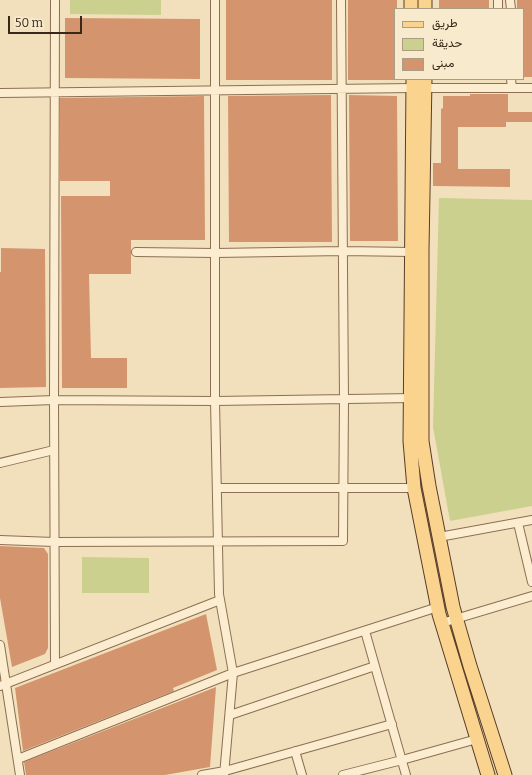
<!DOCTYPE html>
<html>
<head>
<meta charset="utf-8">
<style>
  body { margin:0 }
  #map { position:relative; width:532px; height:775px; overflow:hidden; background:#f2e0bc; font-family:Bitter,Vazirmatn,serif }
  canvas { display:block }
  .legend { position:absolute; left:394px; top:8px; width:130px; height:72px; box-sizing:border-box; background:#f8eacc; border:1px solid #ab9c85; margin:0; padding:5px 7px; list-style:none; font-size:12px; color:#38281a }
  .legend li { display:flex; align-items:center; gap:8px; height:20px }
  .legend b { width:20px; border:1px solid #ab9c85 }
  .scale { position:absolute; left:8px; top:16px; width:74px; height:18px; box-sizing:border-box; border:2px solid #38281a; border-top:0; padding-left:5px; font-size:12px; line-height:14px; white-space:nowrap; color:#38281a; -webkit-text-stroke:3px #f8eacc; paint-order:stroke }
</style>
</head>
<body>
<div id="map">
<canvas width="532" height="775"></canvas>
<ul class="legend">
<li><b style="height:5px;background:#fad48f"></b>طريق</li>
<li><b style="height:11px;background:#cbd08f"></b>حديقة</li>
<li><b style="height:11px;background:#d4956e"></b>مبنى</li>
</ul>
<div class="scale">50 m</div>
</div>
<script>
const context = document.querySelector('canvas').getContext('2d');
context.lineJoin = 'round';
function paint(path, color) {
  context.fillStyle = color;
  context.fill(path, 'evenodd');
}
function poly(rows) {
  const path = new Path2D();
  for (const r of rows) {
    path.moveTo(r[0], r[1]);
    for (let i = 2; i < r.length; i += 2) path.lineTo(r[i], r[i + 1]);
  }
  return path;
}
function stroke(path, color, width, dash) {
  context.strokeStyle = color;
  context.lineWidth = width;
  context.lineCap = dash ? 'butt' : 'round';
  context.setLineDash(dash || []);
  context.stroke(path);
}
const green = poly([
  [70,0,161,0,161,15,70,14],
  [439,198,532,200,532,506,450,521,433,427],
  [82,557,149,558,149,593,82,593]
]);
const building = poly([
  [226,0,332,0,332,80,226,80],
  [348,0,397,0,397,9,395,9,395,80,348,80],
  [439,0,489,0,489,9,439,9],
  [517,0,532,0,532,77,523,77,523,9,517,9],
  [65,18,200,19,200,79,65,78],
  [470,94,508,94,508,112,532,112,532,122,506,122,506,127,458,127,458,169,510,169,510,187,433,186,433,163,441,163,441,109,443,108,443,96,470,96],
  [331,95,332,242,229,242,228,96],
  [349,95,397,96,398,241,350,241],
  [204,96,205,240,131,240,131,274,89,274,91,358,127,358,127,388,62,388,61,196,110,196,110,181,60,181,60,98],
  [1,248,45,249,46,387,0,388,0,272,1,272],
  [0,546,44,548,48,554,48,648,45,654,12,667,0,598],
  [206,614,217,670,173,688,174,691,23,751,15,688],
  [216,687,210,767,165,775,26,775,24,762]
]);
const minor = poly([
  [215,0,215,401,219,594,233,673,224,775],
  [498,0,498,9],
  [510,0,511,9],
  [511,79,512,88],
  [0,93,413,88,532,88],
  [136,252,215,253,343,251,412,252],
  [0,402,54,400,215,401,413,398],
  [0,463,54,450],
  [217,488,414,488],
  [518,523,532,582],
  [439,537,532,520],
  [0,540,54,542,343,541,344,399,341,0],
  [442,623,532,596],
  [365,631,406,775],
  [0,645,20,775],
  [55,664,54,400,55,0],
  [0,686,220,600],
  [230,715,375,666],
  [295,751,302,775],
  [18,759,233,673,438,607],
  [202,775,225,771,392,724],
  [343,775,402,760,477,739]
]);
const primary = poly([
  [411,0,411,9],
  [425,0,425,9],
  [413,79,410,441,414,488,439,614,488,775],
  [425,79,422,250,422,441,429,486,453,607,470,666,505,775]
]);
paint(green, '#cbd08f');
paint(building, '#d4956e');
stroke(minor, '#8b6f54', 10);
stroke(primary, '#583d29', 15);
stroke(minor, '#fcedd0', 8);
stroke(primary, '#fad48f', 13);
</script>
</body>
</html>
